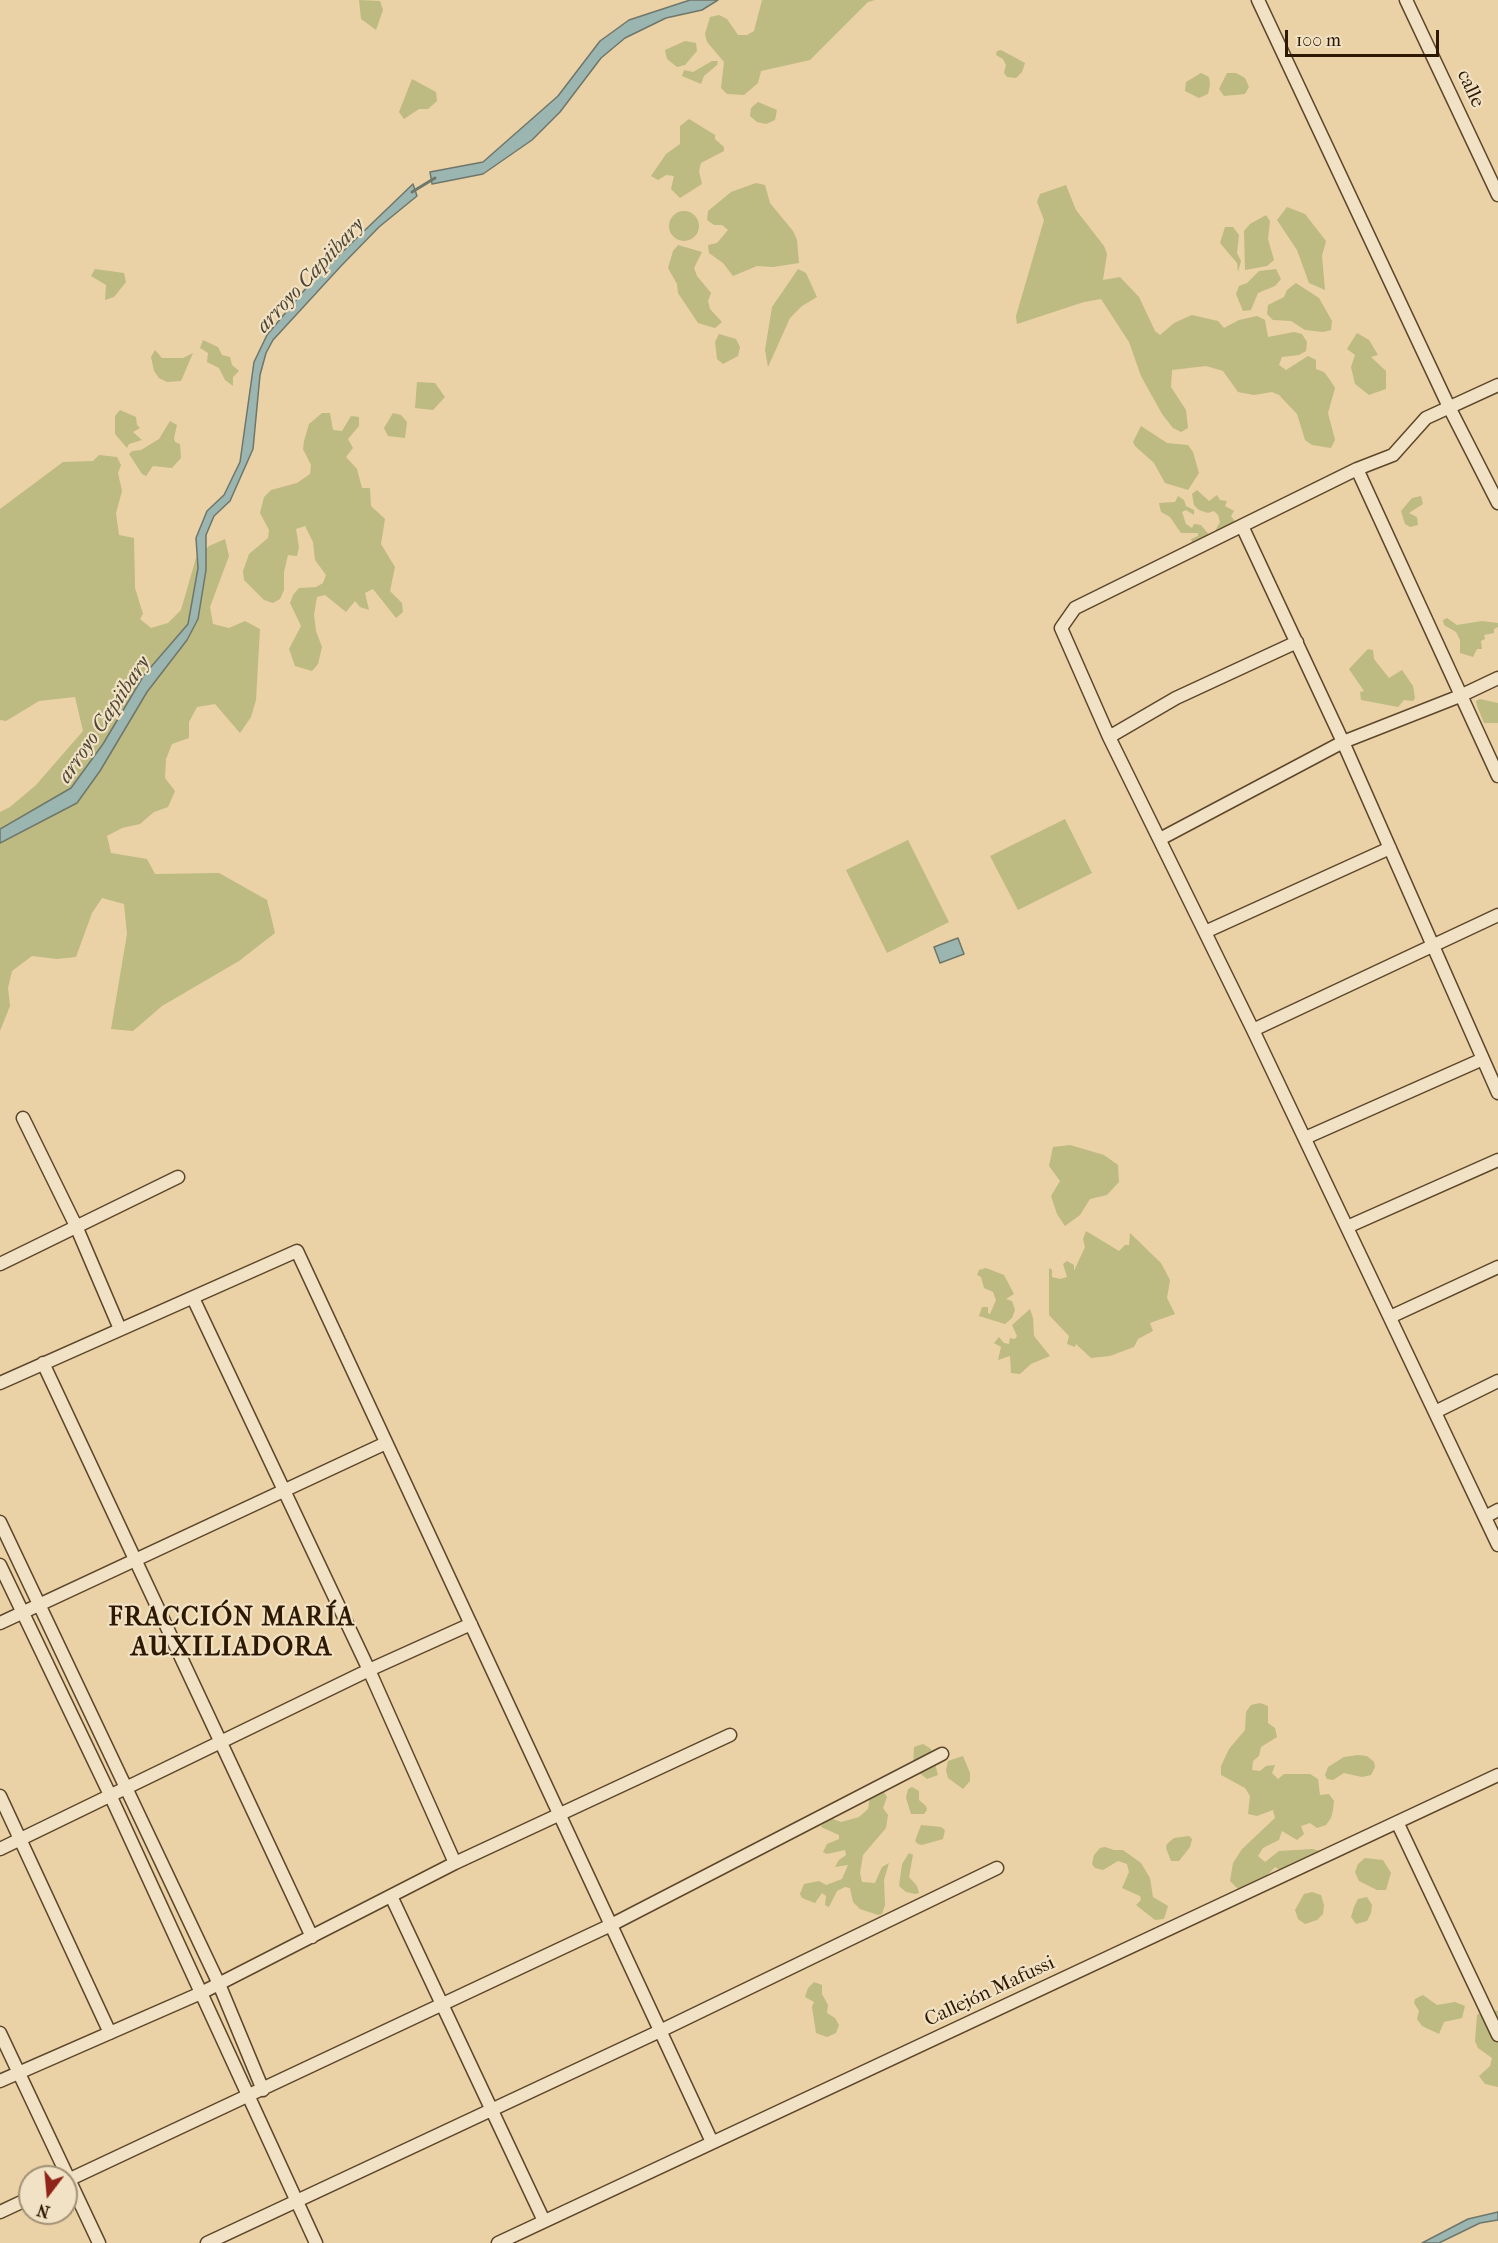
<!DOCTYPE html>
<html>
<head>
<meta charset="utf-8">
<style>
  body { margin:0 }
  #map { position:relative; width:1498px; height:2243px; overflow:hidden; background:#ead2a6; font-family:"IM FELL French Canon",serif }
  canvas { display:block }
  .north { position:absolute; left:18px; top:2165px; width:60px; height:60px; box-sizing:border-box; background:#f1e2c5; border:2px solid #a39176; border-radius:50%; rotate:196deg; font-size:16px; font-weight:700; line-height:24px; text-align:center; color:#2e1800 }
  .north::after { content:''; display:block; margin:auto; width:21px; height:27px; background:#8f2418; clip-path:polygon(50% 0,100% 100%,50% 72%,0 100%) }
  .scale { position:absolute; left:1285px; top:30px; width:154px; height:27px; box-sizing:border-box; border:3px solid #2e1800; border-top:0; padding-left:8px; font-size:18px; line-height:21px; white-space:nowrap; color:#2e1800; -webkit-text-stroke:4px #f1e2c5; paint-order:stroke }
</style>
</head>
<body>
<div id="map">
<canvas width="1498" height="2243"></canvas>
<div class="north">N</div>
<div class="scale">100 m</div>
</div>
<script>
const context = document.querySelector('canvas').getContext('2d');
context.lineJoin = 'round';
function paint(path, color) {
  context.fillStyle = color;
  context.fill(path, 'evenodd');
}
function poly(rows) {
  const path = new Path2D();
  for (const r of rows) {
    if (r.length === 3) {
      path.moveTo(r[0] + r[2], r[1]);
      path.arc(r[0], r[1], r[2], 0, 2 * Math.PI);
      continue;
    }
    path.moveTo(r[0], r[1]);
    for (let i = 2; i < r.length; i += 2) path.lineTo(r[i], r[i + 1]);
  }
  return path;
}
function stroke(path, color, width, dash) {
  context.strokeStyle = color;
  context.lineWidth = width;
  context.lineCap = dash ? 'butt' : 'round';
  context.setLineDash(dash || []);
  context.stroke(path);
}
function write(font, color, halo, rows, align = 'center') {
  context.font = font + ' "IM FELL French Canon",serif';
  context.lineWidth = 4.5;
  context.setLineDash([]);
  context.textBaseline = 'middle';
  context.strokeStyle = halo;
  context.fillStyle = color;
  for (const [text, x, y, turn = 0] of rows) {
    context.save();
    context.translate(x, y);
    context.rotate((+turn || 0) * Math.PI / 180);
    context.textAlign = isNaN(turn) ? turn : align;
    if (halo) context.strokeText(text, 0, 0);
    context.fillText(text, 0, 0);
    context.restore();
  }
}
const green = poly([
  [359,0,380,1,383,10,376,30,361,19],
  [762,0,875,0,868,2,810,60,761,71,758,83,744,95,727,94,721,88,724,62,707,42,705,34,710,17,719,15,727,19,738,35,747,35,754,31],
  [685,41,696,43,697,51,685,65,677,67,667,59,665,50],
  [1001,50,1025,63,1022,72,1016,78,1007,77,1004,73,1006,65,1003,59,996,55,997,51],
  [712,61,718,61,717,65,704,76,701,84,682,76,684,70,693,72],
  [1201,73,1209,77,1210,85,1208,94,1199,98,1185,91,1186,82],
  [1227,73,1236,73,1245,78,1249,87,1245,94,1224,96,1219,89],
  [412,79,436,92,437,101,428,109,419,109,404,119,399,112],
  [758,102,777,110,775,120,766,124,757,122,750,116,751,108],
  [689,119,715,135,715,139,724,147,724,151,701,163,699,171,702,184,680,198,671,189,674,176,666,175,658,180,651,176,666,154,680,144,680,126],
  [756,183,765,185,770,203,793,231,797,240,799,263,773,267,757,266,733,276,723,263,709,253,708,245,717,243,728,230,722,225,714,225,707,220,708,211,731,192],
  [1066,185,1076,210,1104,246,1107,254,1103,280,1120,277,1139,297,1155,331,1160,335,1174,323,1192,315,1218,321,1224,328,1239,320,1257,316,1265,320,1268,337,1294,332,1302,334,1307,342,1306,351,1299,355,1282,357,1279,365,1286,370,1308,356,1316,360,1316,369,1324,372,1330,380,1335,388,1328,413,1335,440,1331,448,1312,445,1305,440,1297,414,1279,395,1272,392,1254,395,1238,392,1223,371,1206,366,1172,370,1171,387,1186,410,1188,428,1181,432,1173,428,1162,414,1141,376,1129,342,1101,299,1084,302,1017,324,1016,316,1044,220,1037,202,1040,194],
  [1287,207,1305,214,1326,241,1322,256,1325,290,1309,283,1297,250,1277,220],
  [684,226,15],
  [1266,215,1270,221,1268,239,1274,260,1267,266,1245,270,1244,231,1250,224],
  [1225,227,1233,227,1239,235,1237,253,1241,261,1238,272,1237,263,1220,243],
  [678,245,702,252,694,268,697,276,711,293,708,301,710,309,722,322,715,328,698,323,678,293,677,284,668,268,673,251],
  [95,269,124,273,126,282,114,297,105,300,106,285,91,276],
  [798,269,806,273,817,297,802,306,790,318,768,367,765,350,772,307],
  [1276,269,1281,279,1275,286,1258,293,1251,310,1243,311,1236,294,1239,286,1247,283,1259,271],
  [1296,283,1319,298,1332,321,1331,330,1323,332,1305,330,1291,321,1273,320,1267,314,1268,305,1284,297,1287,290],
  [1357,333,1369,340,1378,355,1371,357,1386,371,1386,389,1369,395,1355,384,1351,367,1355,355,1347,349],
  [719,334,736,339,740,347,738,356,723,364,717,359,715,342],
  [203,340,218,347,222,355,230,357,232,365,239,371,233,377,233,386,225,380,219,368,207,362,208,353,200,348],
  [155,350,162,358,183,358,193,353,181,381,167,382,159,378,154,371,151,357],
  [417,382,435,383,445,397,433,410,415,408],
  [120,410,136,417,137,425,140,428,133,432,142,440,129,444,127,448,115,434,115,416],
  [322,413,330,413,333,430,342,431,351,416,359,417,359,426,348,439,353,448,346,457,357,469,362,488,370,488,371,506,385,519,381,544,395,567,390,591,402,603,403,612,396,618,373,589,365,593,369,610,360,607,355,601,346,612,325,595,317,597,314,614,316,631,322,647,318,664,312,671,295,666,289,649,301,626,290,603,293,595,299,588,316,587,323,583,326,575,315,560,313,542,305,526,296,529,299,547,297,556,288,555,284,572,284,590,280,599,273,603,264,600,244,580,243,571,249,554,268,538,269,530,260,513,264,497,271,490,297,483,310,474,311,465,303,449,304,441,309,424],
  [393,413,401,415,407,422,405,438,388,436,384,428],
  [170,421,177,425,174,438,175,442,180,444,181,458,172,468,153,466,146,476,142,474,129,454,132,451,141,450,159,439],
  [1141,426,1167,443,1188,445,1193,452,1199,473,1188,490,1165,483,1154,463,1135,446,1133,442],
  [99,455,117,457,121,465,118,473,122,491,116,513,119,535,134,538,135,588,143,614,140,619,151,628,168,623,181,610,196,558,209,546,225,539,229,556,210,607,213,624,229,628,245,621,260,629,256,700,251,717,240,733,215,704,197,707,189,722,189,738,172,744,166,759,165,778,175,791,168,807,154,812,140,824,122,828,107,836,111,853,147,859,155,874,219,873,267,900,275,933,239,961,162,1006,133,1031,111,1029,127,934,124,904,102,898,92,913,76,957,57,959,32,956,12,971,8,988,10,1006,0,1031,0,812,10,807,36,785,83,731,75,697,39,701,6,721,0,720,0,509,63,462,93,461],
  [1197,490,1209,501,1217,495,1220,500,1227,501,1225,506,1234,511,1231,516,1236,523,1215,531,1220,522,1218,515,1214,511,1208,513,1199,510,1194,505,1192,494],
  [1178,496,1184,500,1186,506,1194,510,1194,515,1186,510,1182,512,1186,524,1192,528,1194,524,1201,525,1211,537,1193,545,1191,539,1198,536,1198,533,1181,533,1170,517,1161,512,1159,503,1175,502],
  [1421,496,1423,504,1409,513,1417,517,1418,525,1410,527,1405,524,1401,511,1412,498],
  [1447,618,1457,625,1482,621,1498,623,1498,627,1494,629,1494,633,1484,635,1485,639,1481,641,1482,649,1477,649,1473,657,1460,653,1460,640,1456,632,1444,625,1443,620],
  [1368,649,1373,650,1374,659,1389,678,1402,670,1413,686,1415,698,1413,701,1404,700,1398,707,1361,700,1360,692,1364,691,1349,669],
  [1480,699,1498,703,1498,723,1484,723,1477,706,1476,701],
  [1065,819,1092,873,1018,910,990,856],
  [908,840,949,922,887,953,846,870],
  [1070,1145,1104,1155,1118,1165,1119,1182,1107,1195,1090,1199,1080,1215,1065,1226,1057,1214,1051,1196,1060,1181,1049,1166,1053,1147],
  [1086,1231,1119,1251,1125,1245,1129,1245,1130,1233,1161,1263,1170,1280,1167,1298,1175,1314,1150,1323,1153,1331,1138,1339,1134,1347,1110,1356,1091,1358,1076,1344,1075,1347,1067,1344,1069,1336,1049,1315,1049,1268,1052,1270,1052,1277,1060,1279,1067,1277,1063,1264,1067,1261,1074,1265,1074,1271,1085,1247,1083,1239],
  [986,1268,1004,1275,1014,1294,1006,1299,1012,1301,1015,1310,1012,1318,1005,1324,979,1316,982,1307,988,1307,988,1313,990,1314,996,1300,993,1292,984,1288,981,1277,977,1275,979,1270],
  [1030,1309,1033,1318,1034,1336,1050,1356,1031,1364,1020,1374,1011,1373,1010,1356,998,1360,1001,1347,994,1343,999,1337,1004,1343,1009,1344,1010,1338,1015,1339,1017,1336,1012,1325],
  [1260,1703,1268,1706,1268,1723,1275,1728,1277,1737,1261,1747,1259,1756,1253,1761,1252,1770,1260,1771,1266,1766,1275,1765,1272,1773,1278,1779,1284,1774,1310,1774,1318,1779,1320,1795,1329,1794,1334,1801,1333,1810,1331,1818,1326,1825,1317,1828,1310,1823,1301,1826,1304,1834,1297,1840,1282,1831,1279,1840,1263,1848,1258,1856,1265,1862,1279,1851,1312,1849,1321,1851,1325,1859,1320,1866,1311,1868,1295,1862,1292,1871,1283,1872,1275,1867,1256,1887,1238,1889,1230,1881,1233,1863,1242,1849,1275,1818,1273,1810,1257,1816,1248,1814,1250,1796,1245,1788,1221,1775,1221,1766,1229,1749,1245,1730,1246,1712,1251,1705],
  [923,1744,931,1749,938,1775,927,1779,913,1768,914,1747],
  [1358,1755,1367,1756,1374,1762,1375,1767,1371,1775,1362,1777,1344,1773,1333,1780,1327,1779,1325,1775,1328,1767,1344,1757],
  [963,1756,970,1773,970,1781,963,1789,948,1778,946,1770,948,1761],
  [912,1787,919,1791,919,1800,926,1806,927,1810,924,1814,911,1814,906,1798,908,1789],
  [883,1790,887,1797,883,1808,888,1815,886,1828,863,1855,860,1873,862,1882,875,1883,882,1867,889,1863,884,1880,885,1905,882,1914,878,1915,860,1909,853,1902,850,1888,845,1887,837,1891,829,1907,825,1905,826,1896,822,1893,815,1903,802,1898,800,1894,804,1884,819,1881,826,1885,842,1879,848,1865,835,1867,839,1860,846,1855,845,1850,827,1854,823,1852,827,1844,839,1839,839,1835,821,1827,823,1823,830,1818,841,1822,859,1817,868,1809,870,1796],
  [921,1825,941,1827,945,1830,943,1839,922,1845,918,1844,915,1841],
  [1189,1836,1192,1839,1190,1847,1179,1861,1171,1861,1166,1848,1167,1844,1174,1838],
  [1105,1847,1114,1850,1123,1850,1141,1863,1150,1878,1153,1897,1168,1906,1164,1919,1155,1920,1136,1905,1141,1900,1140,1896,1122,1888,1129,1872,1127,1864,1118,1861,1103,1870,1095,1868,1092,1864,1094,1855,1100,1848],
  [909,1853,913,1855,909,1877,917,1886,919,1893,915,1894,906,1892,899,1886,902,1864],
  [1365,1858,1383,1860,1391,1873,1386,1890,1377,1890,1359,1881,1355,1872,1358,1864],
  [1312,1892,1321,1895,1324,1905,1323,1914,1317,1920,1305,1924,1298,1919,1295,1910,1304,1894],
  [1367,1897,1372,1905,1371,1913,1367,1921,1356,1924,1351,1917,1354,1907,1358,1899],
  [814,1982,822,1985,822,1994,828,2005,827,2013,835,2018,839,2025,836,2033,827,2037,816,2033,812,2007,814,2002,805,1997,808,1988],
  [1423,1995,1437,2005,1455,2002,1465,2006,1462,2018,1444,2022,1439,2034,1422,2026,1417,2019,1419,2011,1414,2003,1415,1999],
  [1485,2010,1498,2011,1498,2087,1485,2084,1479,2076,1490,2066,1492,2058,1478,2048,1475,2041,1477,2015]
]);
const water = poly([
  [690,0,718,0,702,10,666,18,625,38,601,58,560,112,532,140,483,174,432,184,430,172,483,162,558,96,600,41,629,20,690,0],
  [413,184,417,196,379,227,341,266,273,340,266,353,260,375,253,449,230,501,214,516,206,535,206,570,198,619,187,640,147,692,100,771,77,803,0,843,0,829,71,788,103,744,144,675,188,624,198,568,196,538,207,511,224,495,240,462,254,362,267,335,312,281,413,184],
  [958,938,964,954,940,963,934,947,958,938],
  [1498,2212,1498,2220,1480,2223,1439,2243,1422,2243,1468,2219,1498,2212]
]);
const stream = poly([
  [412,192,435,178]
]);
const minor = poly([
  [1258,0,1449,407,1498,503],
  [1406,0,1498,195],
  [1498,385,1426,418,1393,455,1357,469,1498,776],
  [1357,469,1075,608,1061,628,1109,737,1253,1030,1498,1545],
  [1242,526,1343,742,1498,1093],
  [1109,737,1176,698,1297,642],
  [1160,839,1343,742,1460,696,1498,678],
  [1205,932,1390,848],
  [1253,1030,1498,915],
  [23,1118,76,1226,120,1329],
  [1305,1138,1483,1059],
  [1347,1227,1498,1160],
  [0,1264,178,1177],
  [193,1298,369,1670,455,1863],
  [1390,1317,1498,1267],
  [43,1363,312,1937],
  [0,1383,297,1251,712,2142],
  [1435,1412,1498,1381],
  [1485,1517,1498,1510],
  [0,1522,219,1984,263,2090],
  [0,1565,111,1797,316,2243],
  [0,1623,386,1443],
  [0,1796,110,2033],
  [1398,1824,1498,2035],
  [0,1849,369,1670,471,1624],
  [391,1896,544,2221],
  [0,2033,99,2243],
  [0,2081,201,1993,455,1863,730,1735],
  [66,2181,611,1925,942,1754],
  [0,2212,30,2198],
  [207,2243,660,2031,997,1868],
  [498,2243,1498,1775]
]);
const streetNames = [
  ["calle",1470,89,65],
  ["Callejón Mafussi",990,1992,-25]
];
const waterNames = [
  ["arroyo Capiibary",311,276,-47],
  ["arroyo Capiibary",105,720,-56]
];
const districtNames = [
  ["FRACCIÓN MARÍA",232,1619],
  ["AUXILIADORA",232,1649]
];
paint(green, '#bdba82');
paint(water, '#9bb5b1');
stroke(water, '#6f766a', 1.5);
stroke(stream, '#6f766a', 3);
stroke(minor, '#5d462a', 15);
stroke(minor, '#f1e2c5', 12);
write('20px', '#2e1800', '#f1e2c5', streetNames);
write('italic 21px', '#4f4735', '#f1e2c5', waterNames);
context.letterSpacing = '1.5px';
write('bold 26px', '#2e1800', '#f1e2c5', districtNames);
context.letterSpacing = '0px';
</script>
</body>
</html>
